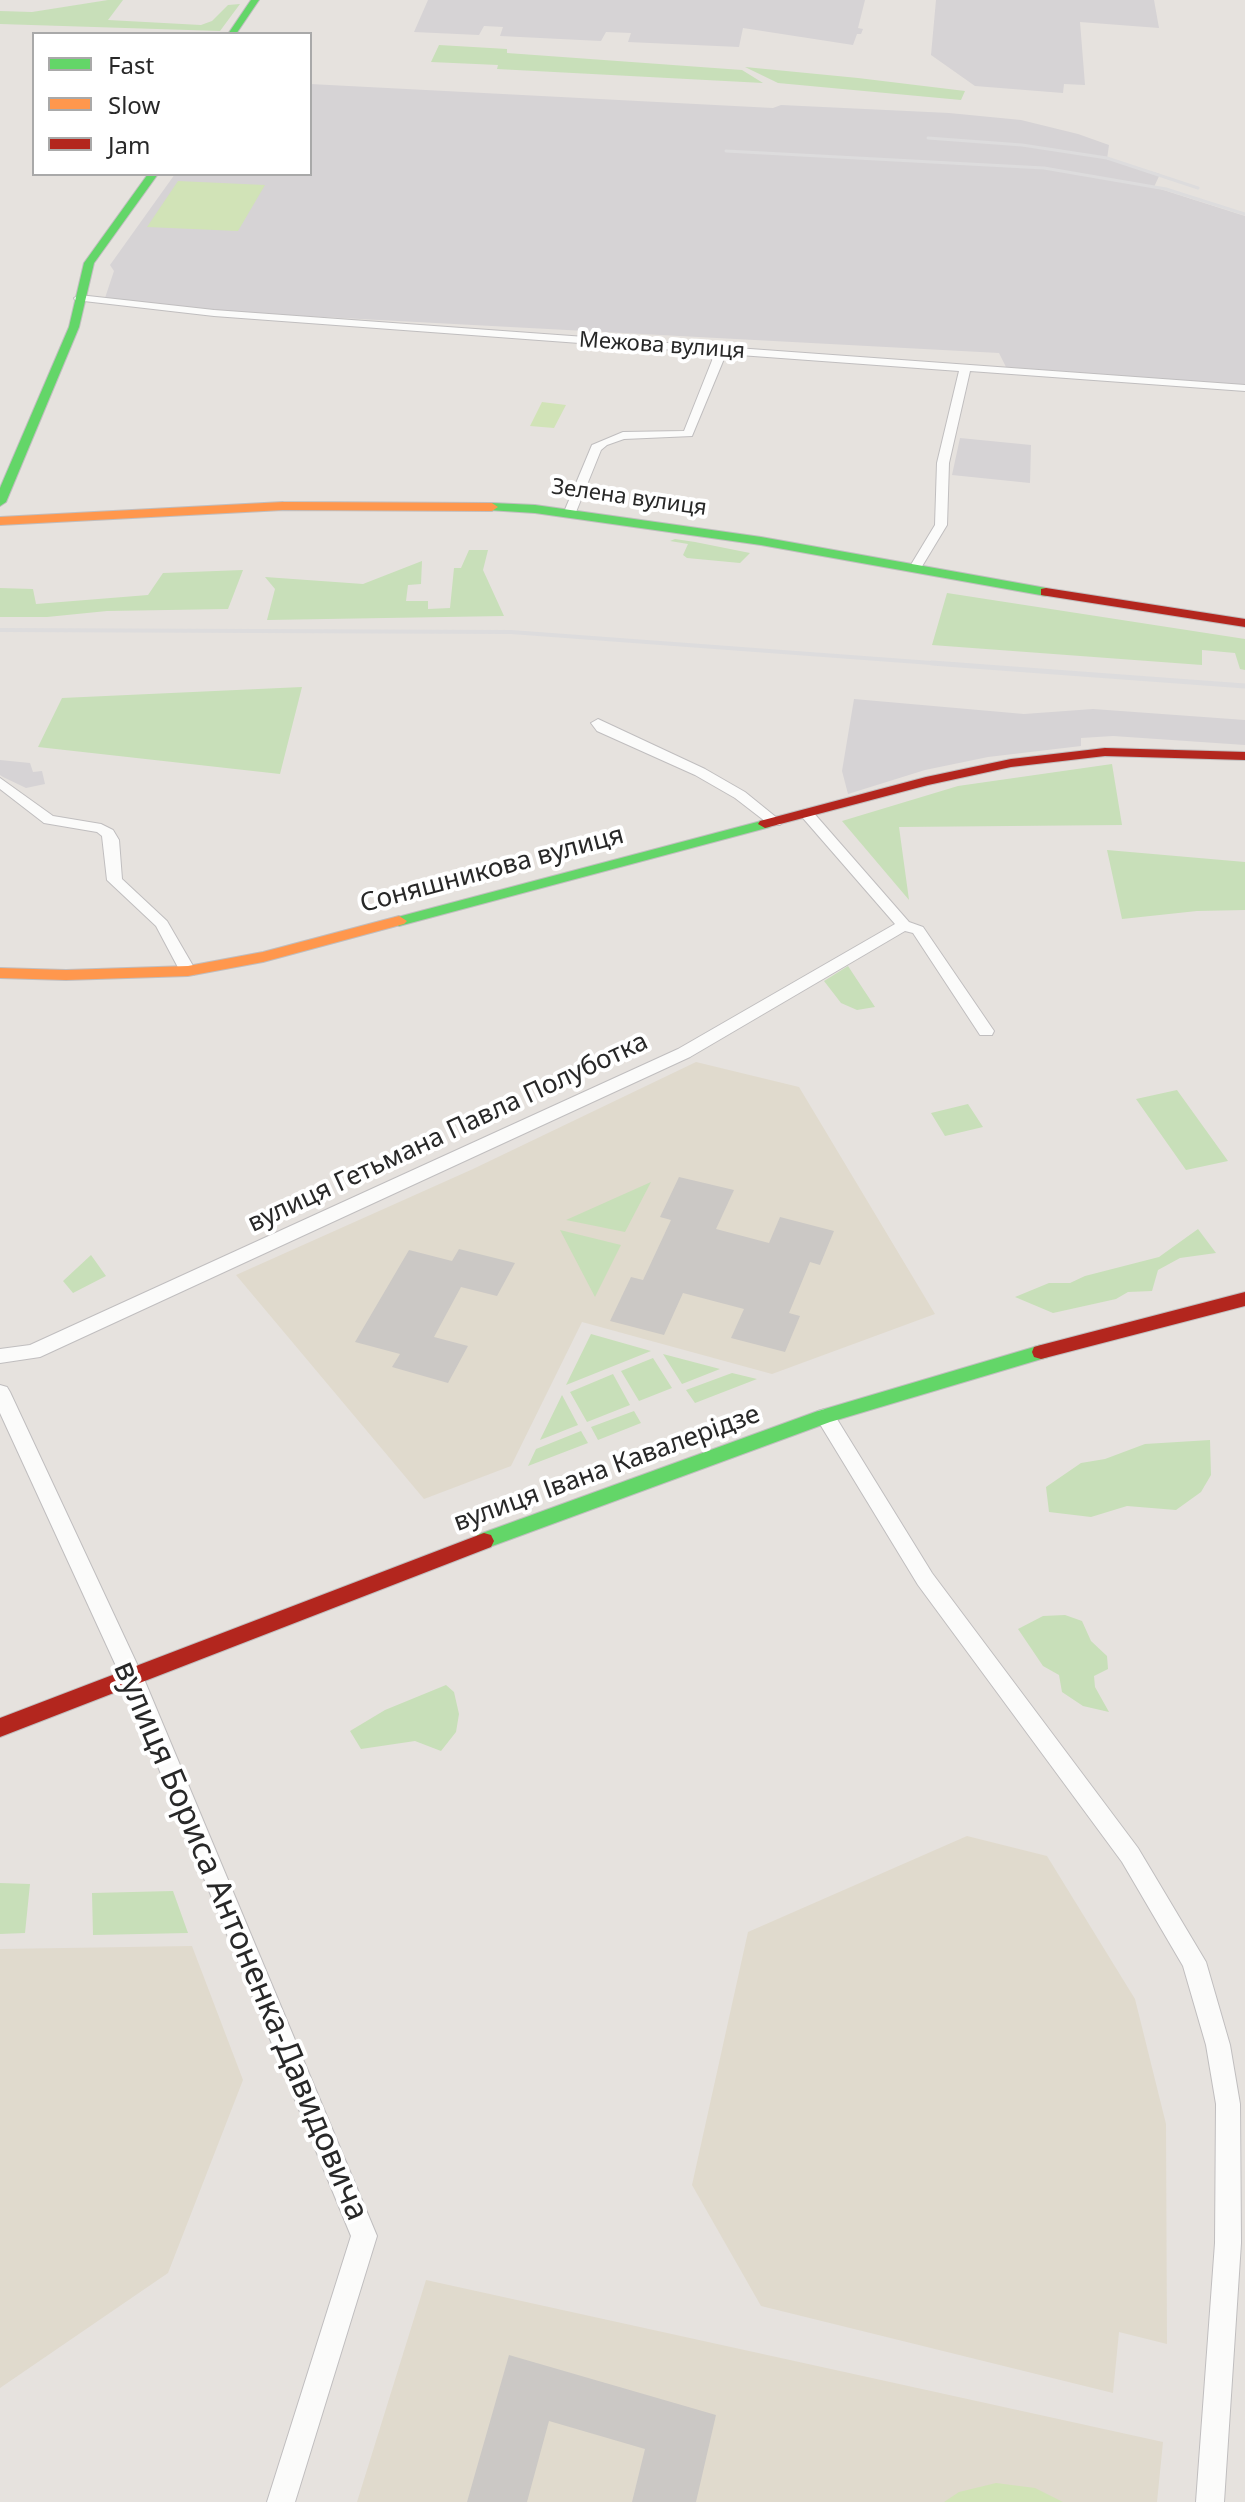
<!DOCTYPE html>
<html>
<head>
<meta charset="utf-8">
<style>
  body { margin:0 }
  #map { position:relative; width:1245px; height:2502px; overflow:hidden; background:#e6e2de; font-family:"Noto Sans",sans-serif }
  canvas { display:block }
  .legend { position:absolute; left:32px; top:32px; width:280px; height:144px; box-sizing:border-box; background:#fff; border:2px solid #a9a9a9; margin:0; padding:10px 14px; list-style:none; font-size:24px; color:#282828 }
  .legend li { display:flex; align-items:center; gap:16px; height:40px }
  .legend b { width:40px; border:2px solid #a9a9a9 }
</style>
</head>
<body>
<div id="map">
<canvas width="1245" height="2502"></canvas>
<ul class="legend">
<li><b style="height:10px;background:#63d668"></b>Fast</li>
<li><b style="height:10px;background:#ff974d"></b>Slow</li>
<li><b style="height:10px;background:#b3261e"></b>Jam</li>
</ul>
</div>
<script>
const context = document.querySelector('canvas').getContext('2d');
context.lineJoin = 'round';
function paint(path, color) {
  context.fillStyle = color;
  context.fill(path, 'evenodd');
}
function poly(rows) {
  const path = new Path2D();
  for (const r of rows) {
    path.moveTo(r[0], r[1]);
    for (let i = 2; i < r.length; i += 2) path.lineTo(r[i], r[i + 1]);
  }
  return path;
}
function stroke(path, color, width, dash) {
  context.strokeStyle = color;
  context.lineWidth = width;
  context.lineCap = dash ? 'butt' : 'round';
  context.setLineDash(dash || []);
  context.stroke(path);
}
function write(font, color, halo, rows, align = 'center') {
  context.font = font + ' "Noto Sans",sans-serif';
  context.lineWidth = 8;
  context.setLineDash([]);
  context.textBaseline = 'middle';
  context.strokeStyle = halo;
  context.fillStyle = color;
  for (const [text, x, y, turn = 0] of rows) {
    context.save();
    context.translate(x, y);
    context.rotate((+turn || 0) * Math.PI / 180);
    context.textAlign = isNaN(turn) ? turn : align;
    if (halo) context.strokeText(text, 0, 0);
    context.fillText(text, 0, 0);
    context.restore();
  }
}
const industrial = poly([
  [428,0,865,0,858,28,863,29,861,34,857,34,853,45,743,28,739,47,628,42,631,33,606,32,601,41,500,36,503,27,484,26,479,35,414,32],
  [936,0,1154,0,1159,28,1080,22,1085,85,1064,84,1063,93,975,86,931,55],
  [310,84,773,108,781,105,949,113,1021,120,1078,134,1109,145,1107,159,1160,174,1154,187,1245,216,1245,385,1006,367,999,353,210,311,105,298,114,271,110,265,175,174,310,174],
  [960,438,1031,445,1030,483,952,475],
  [854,699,1024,714,1093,709,1245,720,1245,745,1113,736,1081,738,1081,746,988,757,925,770,848,794,842,771],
  [0,760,30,763,33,772,42,771,45,784,26,788,3,777,0,775]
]);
const education = poly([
  [696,1062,799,1087,935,1314,772,1374,582,1322,511,1466,424,1499,236,1275,473,1169],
  [967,1836,1047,1856,1135,1999,1166,2124,1167,2344,1119,2332,1113,2393,761,2306,692,2185,748,1932],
  [192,1946,243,2080,168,2273,0,2388,0,1949],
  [426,2280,1163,2442,1157,2502,357,2502]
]);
const green = poly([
  [108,0,123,0,108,20,201,25,212,21,228,5,240,4,220,31,0,24,0,11,32,12],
  [439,45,507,49,507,53,742,70,763,83,497,69,498,65,431,62],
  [745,67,858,78,965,91,961,100,778,83],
  [675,539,695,542,750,553,740,563,687,558,683,555,688,544,670,541],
  [469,550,488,550,483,570,504,616,267,620,275,589,265,577,363,584,422,561,421,584,408,585,406,601,428,601,428,609,450,608,454,568,461,568],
  [243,570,228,609,107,611,47,617,0,617,0,588,33,589,36,604,148,595,163,573],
  [947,593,1245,639,1245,670,1240,669,1235,653,1202,650,1202,665,932,645],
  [302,687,280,774,38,747,62,698],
  [1112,764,1122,825,899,827,909,900,842,821,958,786],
  [1107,850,1245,862,1245,910,1197,911,1122,919],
  [848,966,875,1007,857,1010,841,1003,824,981],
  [1177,1090,1228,1161,1186,1170,1136,1099],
  [968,1104,983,1127,945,1136,931,1113],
  [651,1182,625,1232,566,1220],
  [1198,1229,1216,1253,1180,1258,1158,1270,1152,1291,1128,1292,1116,1299,1053,1313,1015,1297,1049,1283,1070,1283,1085,1276,1159,1257],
  [560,1230,621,1245,595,1297],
  [91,1255,106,1276,73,1293,63,1281],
  [591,1334,651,1351,566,1385],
  [663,1354,720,1369,682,1384],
  [653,1358,672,1388,639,1401,621,1371],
  [732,1373,757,1379,695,1403,686,1390],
  [613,1374,630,1405,587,1422,570,1392],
  [562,1395,578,1425,540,1440],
  [634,1411,641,1423,598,1440,591,1427],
  [581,1431,588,1443,528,1466,536,1449],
  [1210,1440,1211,1475,1201,1492,1176,1510,1127,1506,1091,1517,1049,1512,1046,1487,1081,1463,1105,1459,1145,1444],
  [1065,1615,1082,1621,1091,1641,1107,1656,1108,1669,1094,1676,1095,1687,1109,1712,1083,1706,1062,1692,1059,1675,1043,1666,1018,1629,1043,1616],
  [446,1685,454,1692,459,1714,456,1732,441,1751,415,1741,361,1749,350,1731,385,1710],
  [0,1883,30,1884,25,1933,0,1934],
  [173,1891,188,1933,93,1935,92,1893]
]);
const pitch = poly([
  [178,181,265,185,238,231,147,227],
  [542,402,566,405,554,428,530,426],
  [996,2483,1035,2488,1063,2502,944,2502,959,2492]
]);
const building = poly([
  [679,1177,734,1190,716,1229,769,1243,780,1217,834,1231,820,1265,810,1262,789,1313,800,1316,785,1352,731,1338,744,1309,683,1293,664,1335,610,1321,631,1277,643,1280,671,1220,660,1217],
  [459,1249,515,1263,497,1296,461,1287,434,1337,468,1346,448,1383,392,1367,400,1354,355,1342,409,1250,452,1261],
  [509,2355,716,2415,696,2502,632,2502,645,2449,549,2421,527,2502,467,2502]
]);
const street = poly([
  [79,295,214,310,1245,385,1245,391,970,371,949,463,947,525,921,568,915,572,909,568,935,525,937,463,959,371,726,354,692,436,624,439,607,445,601,450,576,512,570,516,564,512,592,445,623,432,684,431,715,353,214,316,75,300,74,298,79,295],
  [598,719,705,769,745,792,782,822,780,825,770,825,735,798,695,775,597,731,591,723,598,719],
  [0,778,53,816,101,824,113,830,119,840,122,879,167,921,196,971,194,975,182,975,156,926,107,880,102,836,97,832,44,823,0,789,0,778],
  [807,810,812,811,909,922,923,927,994,1031,992,1035,980,1035,913,933,905,931,690,1057,40,1357,0,1363,0,1349,30,1345,678,1049,895,924,802,817,800,814,807,810],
  [0,1385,7,1387,10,1392,144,1679,377,2236,295,2502,267,2502,351,2236,122,1679,0,1413,0,1385],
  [825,1409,832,1411,932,1573,1138,1848,1206,1962,1230,2045,1240,2104,1241,2243,1224,2502,1196,2502,1215,2243,1216,2104,1206,2045,1183,1966,1122,1862,918,1585,815,1416,818,1411,825,1409]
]);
const fast = poly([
  [251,0,259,0,236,34,228,34,251,0],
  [148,174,158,174,94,263,79,327,6,502,0,506,0,488,69,327,84,263,148,174],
  [492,503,535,505,761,537,1046,588,1052,592,1046,596,761,545,535,513,488,510,486,507,492,503],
  [765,820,770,821,770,827,399,926,391,921,394,918,765,820],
  [1041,1345,1048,1347,1050,1352,1048,1357,830,1422,484,1549,477,1547,474,1541,477,1535,818,1411,1041,1345]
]);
const slow = poly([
  [283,502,492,503,498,507,492,511,283,510,0,525,0,517,283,502],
  [399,916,407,921,404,924,263,962,188,976,66,980,0,978,0,968,66,970,188,966,263,952,399,916]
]);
const jam = poly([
  [1046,588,1245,619,1245,627,1041,595,1041,589,1046,588],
  [1105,748,1245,752,1245,760,1105,756,1011,767,928,785,765,828,758,824,760,821,926,777,1011,759,1105,748],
  [1245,1292,1245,1306,1041,1359,1034,1357,1032,1352,1034,1347,1041,1345,1245,1292],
  [484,1533,491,1535,494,1541,491,1547,0,1737,0,1718,484,1533]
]);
const railFar2 = poly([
  [928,138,1022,145,1107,158,1198,188],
  [726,151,1044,168,1166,189,1245,214]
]);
const railFar1 = poly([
  [0,630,511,632,959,665]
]);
const rail = poly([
  [932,663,1245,686]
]);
const farStreetnames = [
  ["Межова вулиця",662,346,4],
  ["Зелена вулиця",629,498,8]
];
const streetNames = [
  ["Соняшникова вулиця",492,870,-15],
  ["вулиця Гетьмана Павла Полуботка",448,1133,-25],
  ["вулиця Івана Кавалерідзе",607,1469,-20]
];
const nearStreetnames = [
  ["вулиця Бориса Антоненка-Давидовича",240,1941,67]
];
paint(industrial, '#d6d3d5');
paint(education, '#e0dacd');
paint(green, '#c8dfb9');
paint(pitch, '#d1e3b7');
paint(building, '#cbc8c5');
stroke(street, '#c0bebf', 2);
stroke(fast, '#c0bebf', 2);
stroke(slow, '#c0bebf', 2);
stroke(jam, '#c0bebf', 2);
paint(street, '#fbfbfa');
paint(fast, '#63d668');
paint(slow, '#ff974d');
paint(jam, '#b3261e');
stroke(railFar2, '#dddcdd', 3);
stroke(railFar1, '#dddcdd', 4);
stroke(rail, '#dddcdd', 5);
write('22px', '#282828', '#fff', farStreetnames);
write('26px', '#282828', '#fff', streetNames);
write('32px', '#282828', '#fff', nearStreetnames);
</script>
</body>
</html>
